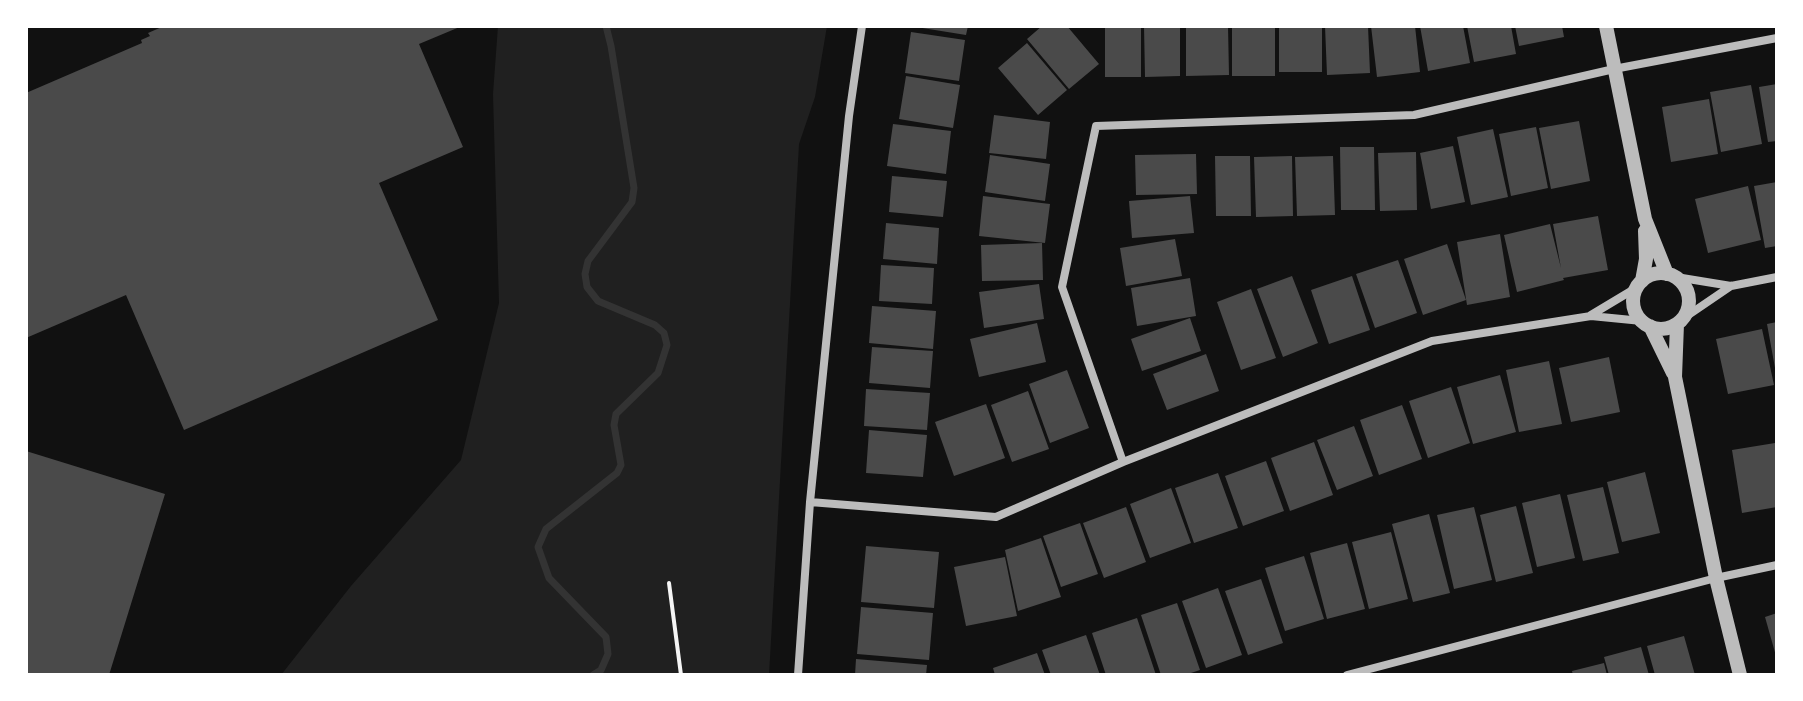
<!DOCTYPE html>
<html>
<head>
<meta charset="utf-8">
<style>
  body { margin:0 }
  #map { position:relative; width:1803px; height:701px; overflow:hidden; background:#111; font-family:Raleway,sans-serif }
  canvas { display:block }
  .frame { position:absolute; inset:0; border:28px solid #fff; pointer-events:none }
</style>
</head>
<body>
<div id="map">
<canvas width="1803" height="701"></canvas>
<div class="frame"></div>
</div>
<script>
const context = document.querySelector('canvas').getContext('2d');
context.lineJoin = 'round';
function paint(path, color) {
  context.fillStyle = color;
  context.fill(path, 'evenodd');
}
function poly(rows) {
  const path = new Path2D();
  for (const r of rows) {
    if (r.length === 3) {
      path.moveTo(r[0] + r[2], r[1]);
      path.arc(r[0], r[1], r[2], 0, 2 * Math.PI);
      continue;
    }
    path.moveTo(r[0], r[1]);
    for (let i = 2; i < r.length; i += 2) path.lineTo(r[i], r[i + 1]);
  }
  return path;
}
function stroke(path, color, width, dash) {
  context.strokeStyle = color;
  context.lineWidth = width;
  context.lineCap = dash ? 'butt' : 'round';
  context.setLineDash(dash || []);
  context.stroke(path);
}
const green = poly([
  [498,26,827,26,815,97,799,144,769,675,281,675,351,586,461,460,499,303,493,94]
]);
const stream = poly([
  [593,675,601,670,608,654,606,637,549,578,538,547,546,529,617,473,621,465,614,425,616,414,658,373,667,345,664,333,655,325,598,301,587,287,585,274,588,261,632,202,634,188,611,46,606,26]
]);
const building = poly([
  [164,26,462,26,419,44,463,147,379,183,438,320,184,430,126,295,26,338,26,93,142,43,141,40,150,36,148,33],
  [910,26,968,26,966,35],
  [1042,26,1067,26,1099,64,1069,89,1027,39],
  [1105,26,1141,26,1141,77,1105,77],
  [1144,26,1180,26,1180,76,1145,77],
  [1186,26,1228,26,1229,75,1186,76],
  [1232,26,1275,26,1275,76,1232,76],
  [1279,26,1322,26,1322,72,1279,72],
  [1325,26,1368,26,1370,73,1327,75],
  [1371,26,1415,26,1420,72,1377,77],
  [1420,26,1463,26,1470,63,1428,71],
  [1467,26,1511,26,1516,54,1474,62],
  [1515,26,1562,26,1564,37,1519,46],
  [911,32,965,40,959,81,905,73],
  [1027,43,1067,90,1038,115,998,68],
  [906,76,960,85,953,128,899,119],
  [1777,84,1777,141,1768,142,1759,87],
  [1751,85,1762,144,1721,152,1710,92],
  [1709,99,1718,154,1671,162,1662,107],
  [994,115,1050,122,1046,159,989,153],
  [1579,121,1590,181,1551,189,1539,128],
  [893,124,951,131,946,174,887,166],
  [1536,127,1548,188,1511,196,1499,134],
  [1493,129,1508,197,1471,205,1457,137],
  [1453,146,1465,202,1431,209,1420,153],
  [1340,147,1374,147,1375,210,1341,210],
  [1416,152,1417,210,1380,211,1378,153],
  [1196,154,1197,194,1136,195,1135,155],
  [990,155,1050,164,1045,201,985,192],
  [1215,156,1250,156,1251,216,1216,216],
  [1292,156,1293,216,1256,217,1254,157],
  [1333,156,1335,215,1297,216,1295,157],
  [892,176,947,181,943,217,889,212],
  [1777,182,1777,246,1765,248,1754,186],
  [1748,186,1761,240,1708,253,1695,199],
  [983,196,1050,204,1045,243,979,236],
  [1190,196,1194,233,1132,238,1129,201],
  [1598,216,1608,270,1563,278,1564,280,1517,292,1504,235,1550,224,1561,268,1553,224],
  [886,223,939,228,937,264,883,259],
  [1500,234,1510,297,1467,305,1457,242],
  [1175,239,1182,276,1126,286,1120,248],
  [1042,243,1043,280,982,281,981,245],
  [1447,244,1466,300,1423,315,1404,259],
  [1398,260,1417,313,1375,328,1356,274],
  [881,265,934,268,932,304,879,301],
  [1292,276,1318,343,1283,357,1257,289],
  [1352,276,1370,330,1329,344,1311,290],
  [1190,278,1196,316,1137,326,1131,288],
  [1039,284,1044,319,984,328,979,292],
  [1251,289,1276,358,1241,370,1217,302],
  [872,306,936,311,933,349,869,343],
  [1190,318,1201,351,1142,371,1131,339],
  [1777,322,1777,368,1775,368,1767,324],
  [1037,323,1046,362,979,377,970,339],
  [1762,329,1774,385,1728,394,1716,339],
  [872,347,933,351,930,388,869,383],
  [1206,354,1219,391,1167,410,1153,374],
  [1609,357,1620,412,1571,422,1559,368],
  [1549,361,1562,424,1519,432,1506,370],
  [1067,370,1089,428,1050,443,1029,384],
  [1500,375,1516,432,1473,444,1457,387],
  [1451,387,1470,443,1428,458,1409,401],
  [866,389,930,393,927,430,864,426],
  [1028,391,1049,449,1012,462,991,405],
  [986,404,1005,458,954,476,935,422],
  [1402,405,1422,459,1379,475,1360,420],
  [1354,426,1373,476,1337,490,1317,440],
  [869,430,927,435,923,477,866,473],
  [1314,442,1333,495,1290,511,1271,458],
  [1775,443,1777,507,1742,513,1732,450],
  [26,451,165,494,109,675,26,675],
  [1266,461,1284,511,1243,526,1225,476],
  [1645,472,1660,533,1622,542,1607,482],
  [1218,473,1238,528,1194,543,1175,488],
  [1603,487,1619,553,1583,561,1567,495],
  [1171,488,1191,543,1150,558,1130,504],
  [1560,494,1575,558,1537,567,1522,503],
  [1516,506,1533,573,1496,582,1480,515],
  [1126,507,1146,562,1104,578,1083,523],
  [1474,507,1492,580,1454,589,1437,515],
  [1429,514,1450,593,1413,602,1392,524],
  [1080,523,1098,574,1061,587,1043,536],
  [1391,532,1408,599,1369,609,1352,542],
  [1041,538,1061,597,1018,611,1005,550],
  [1347,543,1365,609,1327,619,1310,553],
  [866,546,939,552,934,608,861,602],
  [1304,556,1324,619,1285,631,1265,568],
  [1005,557,1017,616,966,626,954,567],
  [1261,579,1283,643,1248,655,1225,591],
  [1218,588,1242,655,1206,668,1182,601],
  [1177,603,1200,670,1185,675,1161,675,1141,615],
  [861,607,933,613,929,660,857,654],
  [1777,613,1777,656,1776,656,1765,617],
  [1137,618,1156,675,1106,675,1092,633],
  [1086,635,1100,675,1051,675,1042,650],
  [1684,636,1695,675,1655,675,1647,646],
  [1641,647,1649,675,1609,675,1604,657],
  [1037,653,1045,675,995,675,993,668],
  [856,659,927,665,926,675,855,675],
  [1604,663,1607,675,1573,675,1572,671]
]);
const path = poly([
  [669,583,681,675]
]);
const minor = poly([
  [1676,277,1731,286,1777,277],
  [1591,315,1636,288],
  [1684,318,1731,286],
  [1123,462,1062,287,1096,126,1414,115,1614,69,1777,38],
  [810,502,996,517,1123,462,1432,341,1591,316,1642,321],
  [798,675,810,502,849,116,862,26],
  [1347,675,1716,578,1777,565]
]);
const tertiary = poly([
  [1606,26,1645,219,1667,274],
  [1661,301,28],
  [1642,281,1646,259,1645,231],
  [1677,324,1675,377,1716,578,1740,675],
  [1650,326,1673,373]
]);
paint(green, '#202020');
stroke(stream, '#333', 7);
paint(building, '#4a4a4a');
stroke(path, '#f5f5f5', 4);
stroke(minor, '#bcbcbc', 8);
stroke(tertiary, '#bcbcbc', 14);
</script>
</body>
</html>
